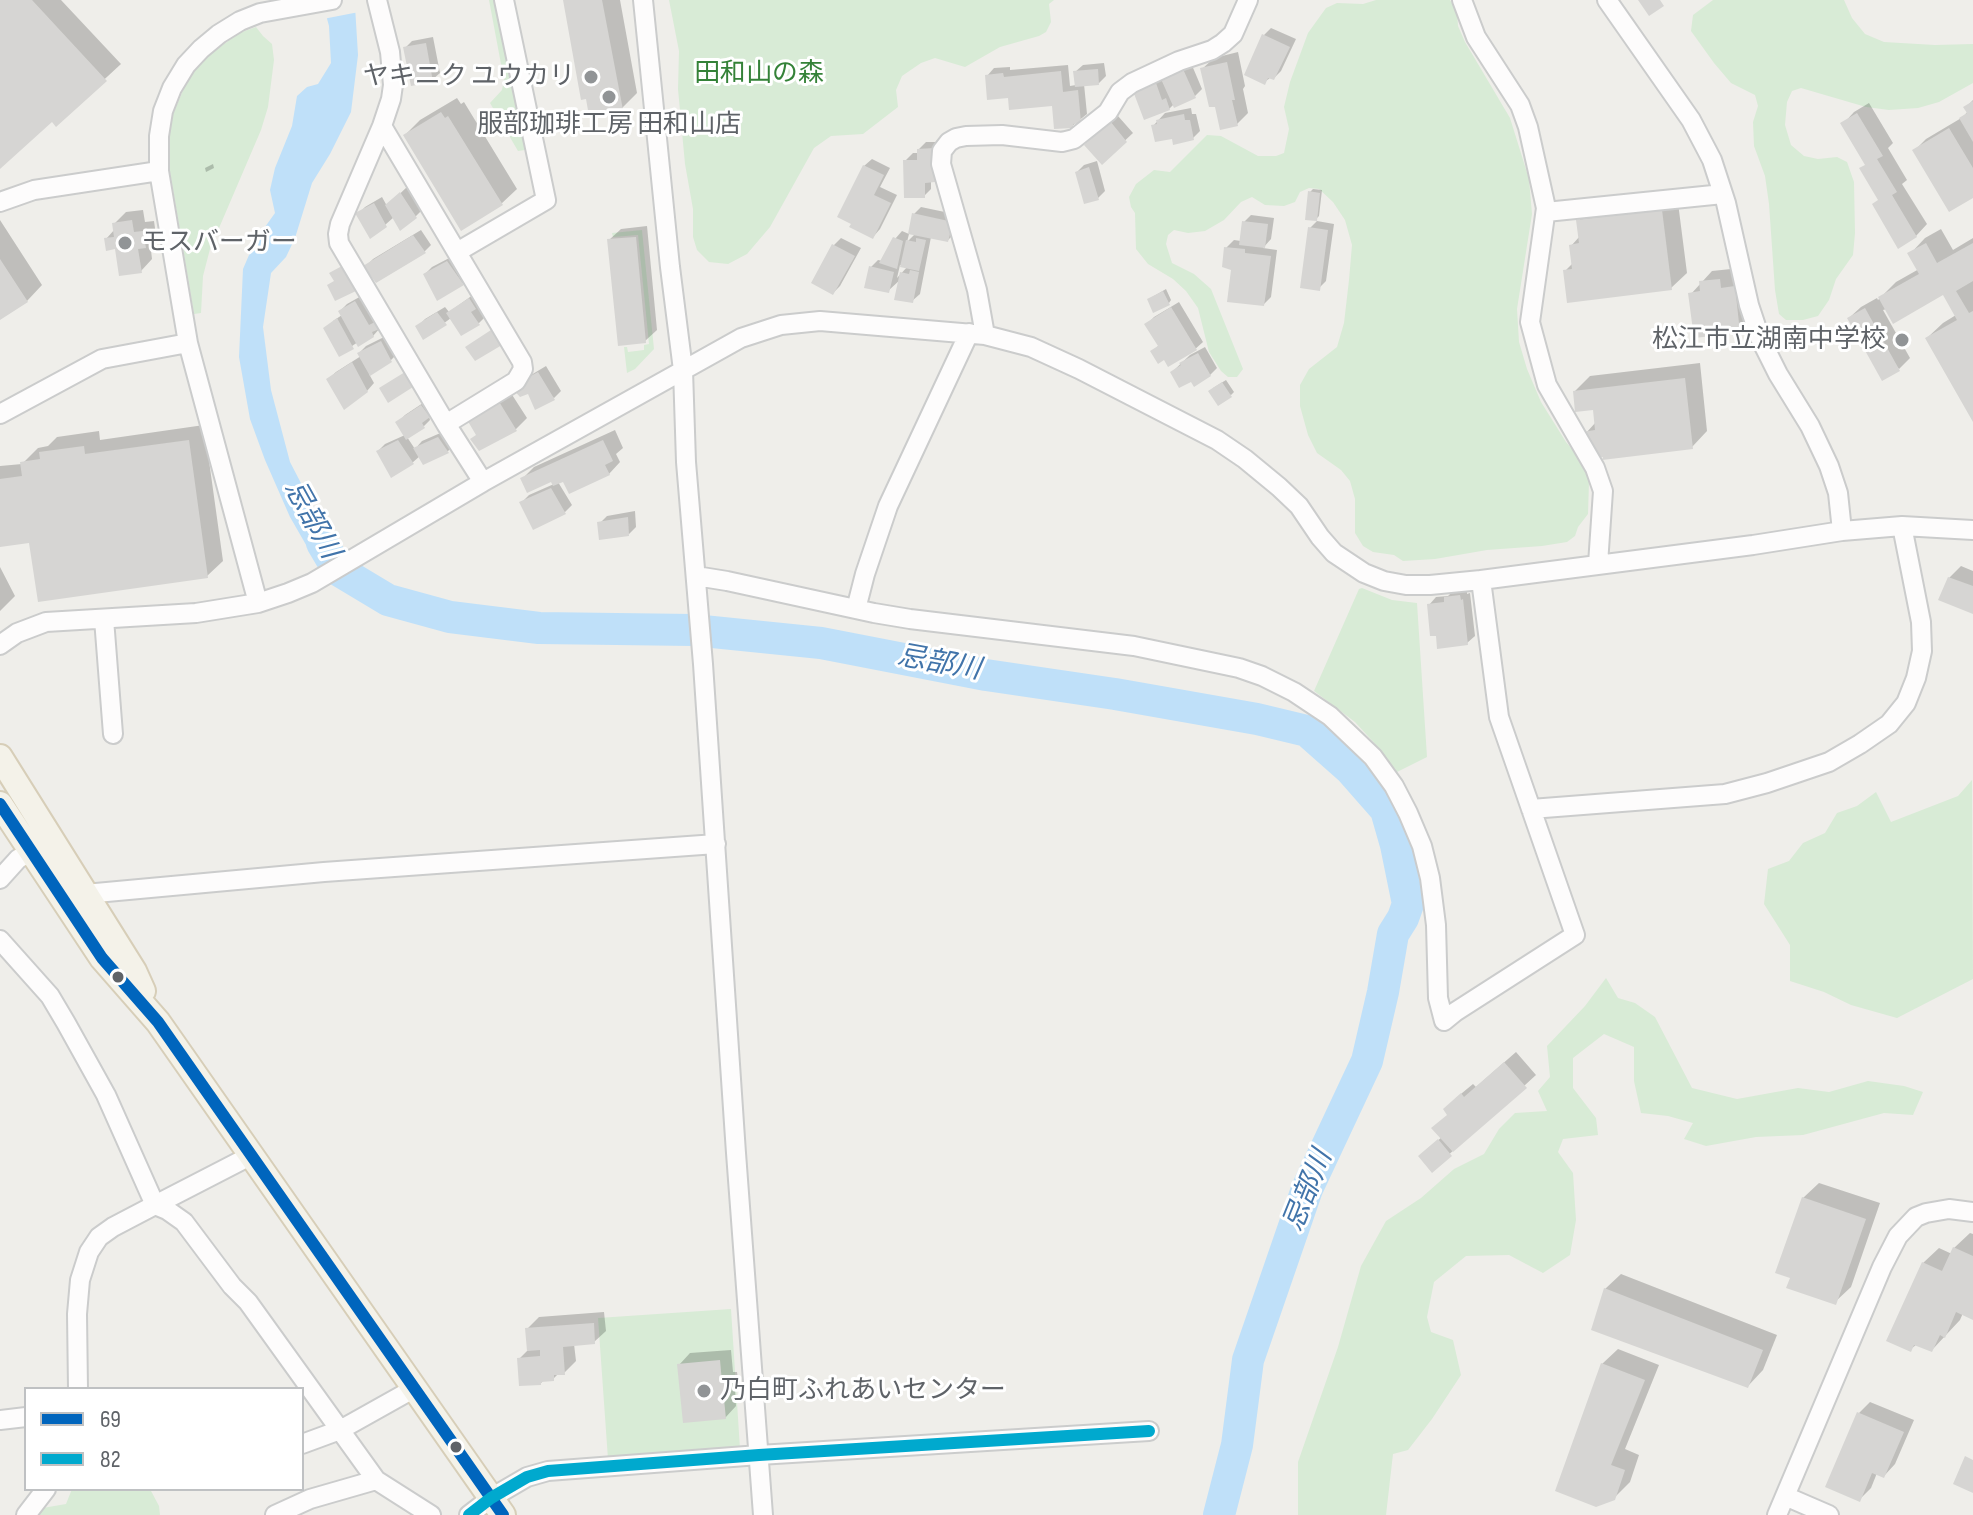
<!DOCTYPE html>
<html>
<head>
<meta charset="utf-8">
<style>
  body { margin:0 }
  #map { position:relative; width:1973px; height:1515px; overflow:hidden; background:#efeeea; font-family:"Sofia Sans Condensed",sans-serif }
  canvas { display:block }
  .legend { position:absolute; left:24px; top:1387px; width:280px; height:104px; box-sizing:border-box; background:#fff; border:2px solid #bfc1c3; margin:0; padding:10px 14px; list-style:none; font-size:24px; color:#5f6368 }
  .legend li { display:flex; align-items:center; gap:16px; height:40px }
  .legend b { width:40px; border:2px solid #bfc1c3 }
</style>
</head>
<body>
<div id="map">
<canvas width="1973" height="1515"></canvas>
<ul class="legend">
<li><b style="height:10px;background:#0065bd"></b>69</li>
<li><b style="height:10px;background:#00a9ce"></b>82</li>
</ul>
</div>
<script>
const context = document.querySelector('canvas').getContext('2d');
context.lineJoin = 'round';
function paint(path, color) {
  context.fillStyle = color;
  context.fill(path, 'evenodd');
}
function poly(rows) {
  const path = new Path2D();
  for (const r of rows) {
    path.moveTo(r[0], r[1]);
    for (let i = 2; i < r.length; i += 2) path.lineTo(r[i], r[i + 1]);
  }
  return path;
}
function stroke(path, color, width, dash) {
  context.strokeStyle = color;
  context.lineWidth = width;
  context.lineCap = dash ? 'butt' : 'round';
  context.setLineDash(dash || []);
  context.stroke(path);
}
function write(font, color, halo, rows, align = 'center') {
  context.font = font + ' "Sofia Sans Condensed","Noto Sans JP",sans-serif';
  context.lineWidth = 6;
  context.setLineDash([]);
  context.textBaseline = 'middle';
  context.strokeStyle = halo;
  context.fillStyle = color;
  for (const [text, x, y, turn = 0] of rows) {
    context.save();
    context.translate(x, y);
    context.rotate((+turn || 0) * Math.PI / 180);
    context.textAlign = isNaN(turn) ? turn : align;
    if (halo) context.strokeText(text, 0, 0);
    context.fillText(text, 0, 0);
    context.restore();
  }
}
const green = poly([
  [489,0,495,0,525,150,518,151,490,103,502,90,504,80],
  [669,0,1054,0,1049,4,1051,22,1046,32,1039,36,1000,47,965,67,935,58,921,63,902,76,896,90,898,107,863,134,831,136,814,148,770,227,747,254,728,264,709,262,697,250,693,237,693,209,685,164,678,89,679,51],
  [1376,0,1450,0,1457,11,1458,26,1465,42,1510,118,1529,179,1532,214,1517,309,1519,342,1527,369,1541,402,1566,442,1583,462,1589,482,1588,514,1578,527,1575,536,1567,542,1542,546,1487,550,1435,559,1403,561,1394,555,1373,552,1363,546,1355,533,1355,499,1350,481,1341,470,1317,453,1308,435,1300,406,1300,385,1309,369,1337,347,1344,323,1349,280,1352,245,1345,220,1333,202,1319,189,1309,188,1300,192,1295,202,1284,206,1265,205,1252,197,1241,202,1224,220,1205,231,1188,233,1174,230,1168,235,1166,244,1172,263,1194,274,1211,289,1243,369,1237,377,1228,377,1221,371,1209,352,1198,308,1186,291,1173,279,1148,264,1136,249,1135,213,1131,207,1129,197,1136,184,1154,170,1170,172,1207,135,1221,136,1258,156,1276,156,1284,153,1289,129,1284,107,1290,82,1308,33,1326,8,1337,3,1363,4],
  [1713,0,1844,0,1852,18,1865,34,1884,42,1935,45,1973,44,1973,83,1939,102,1918,108,1889,110,1866,107,1801,88,1792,91,1787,102,1785,125,1791,145,1804,156,1818,159,1837,157,1847,162,1854,182,1855,233,1853,255,1836,279,1829,300,1818,316,1803,320,1786,320,1779,314,1775,290,1769,204,1765,176,1754,146,1753,122,1758,106,1755,95,1731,83,1714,63,1691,31,1693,15],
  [256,27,263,36,272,44,274,60,268,107,261,130,210,249,203,276,201,313,194,314,169,166,168,146,172,116,188,79,205,58,239,33],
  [642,230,654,349,635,369,627,373,624,347,627,347,628,352,644,350,644,345,649,344,638,235,613,237,612,233],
  [1362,588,1392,600,1417,603,1427,757,1397,772,1377,746,1355,722,1314,691,1359,589],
  [1972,780,1973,979,1897,1018,1851,1005,1824,992,1790,981,1790,945,1764,904,1768,869,1789,861,1803,843,1825,833,1837,813,1857,806,1876,792,1891,822,1958,796],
  [1606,978,1618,998,1635,1003,1655,1017,1692,1088,1737,1099,1798,1088,1829,1092,1868,1081,1904,1086,1923,1092,1913,1115,1884,1113,1803,1135,1756,1137,1706,1146,1684,1139,1693,1123,1668,1116,1641,1113,1634,1081,1634,1047,1604,1034,1573,1058,1573,1088,1596,1118,1598,1135,1563,1139,1558,1152,1573,1173,1576,1220,1570,1255,1543,1273,1509,1255,1466,1256,1434,1282,1427,1317,1431,1332,1453,1340,1461,1375,1432,1419,1408,1450,1393,1454,1386,1515,1298,1515,1298,1462,1338,1347,1361,1266,1386,1221,1421,1198,1454,1169,1484,1154,1499,1129,1515,1113,1547,1111,1538,1091,1550,1077,1547,1046,1585,1006],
  [731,1309,740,1449,608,1459,598,1318],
  [72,1489,150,1489,159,1506,160,1515,26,1515,31,1510,66,1504]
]);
const water = poly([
  [322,0,355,6,358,55,351,112,330,154,312,183,295,238,286,257,271,273,263,327,271,390,290,462,317,514,340,545,362,567,333,585,313,557,290,517,265,460,250,419,239,357,243,269,255,241,275,213,270,190,275,168,292,126,297,96,307,87,318,84,331,63,329,26]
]);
const pier = poly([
  [318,0,357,0,359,12,323,19]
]);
const shadow = poly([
  [0,0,61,0,121,64,56,124,52,119,0,167],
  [565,0,620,0,637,93,622,108],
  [1271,28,1296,39,1281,71,1274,78,1271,77,1265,82,1264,35],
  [433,37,440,73,432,80,405,48,412,41],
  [1238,52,1245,86,1243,89,1248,113,1237,124,1216,105,1202,69,1214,58],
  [1104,63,1106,76,1099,83,1084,84,1087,114,1072,126,1053,104,1010,96,987,76,994,68,1010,67,1010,70,1068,65,1070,86,1076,85,1075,72,1083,65],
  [1191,63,1202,89,1195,96,1174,104,1169,109,1142,85],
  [457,98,461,104,464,102,517,189,501,204,405,135,420,120],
  [1973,100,1973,196,1915,150,1926,139,1963,117,1968,111,1966,107],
  [1869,103,1893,143,1888,148,1907,180,1902,184,1927,224,1916,236,1880,199,1867,163,1843,124,1854,112],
  [1191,108,1192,114,1196,114,1200,131,1193,138,1173,136,1153,126,1165,113],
  [1118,116,1133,133,1102,162,1087,145],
  [926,142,941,142,942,173,934,180,931,181,931,189,924,196,905,161,913,153,919,153,919,149],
  [872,159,890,168,880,187,897,195,880,229,873,237,864,166],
  [1097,161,1105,191,1098,198,1077,172,1084,165],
  [213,164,214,168,206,172,205,168],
  [408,186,422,210,415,217,394,217,385,225,358,214,365,207,382,197,387,206],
  [1313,189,1322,190,1319,216,1316,219,1310,192],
  [1677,195,1687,273,1671,288,1565,271,1573,263,1571,246,1580,236,1578,221,1594,206],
  [921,207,959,215,955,233,948,240,931,237,920,294,912,301,901,279,888,291,871,267,878,260,883,261,895,239,902,231,909,234,907,242,916,233,914,214],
  [900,265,908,266,897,278],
  [143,210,145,222,154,221,156,235,150,242,152,259,141,271,106,239,115,229,114,224,126,212],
  [1251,215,1274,218,1271,239,1263,248,1277,250,1271,297,1264,304,1226,248,1234,240,1241,241,1244,222],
  [0,220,42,285,27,301,0,318],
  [1317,221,1334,224,1326,281,1319,288,1310,228],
  [647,226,657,330,645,341,609,240,621,229],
  [1941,229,1953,250,1973,238,1973,417,1927,338,1943,323,1956,315,1943,293,1883,310,1910,358,1899,369,1849,318,1861,307,1877,298,1878,300,1896,282,1919,269,1910,254,1925,238],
  [421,230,431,245,424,252,366,266,373,259],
  [841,238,861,248,840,286,833,293,813,282,834,245],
  [455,255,470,276,463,283,425,274,432,267],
  [1731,269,1732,277,1746,276,1751,320,1739,331,1691,294,1712,271],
  [1166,289,1171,300,1169,303,1149,299],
  [477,292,486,316,479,323,451,318,424,338,418,326,425,319,445,307,449,312],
  [363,295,380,328,373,336,358,342,340,354,333,321,342,315,340,311,347,304],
  [1179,302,1203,342,1193,351,1165,357,1153,351,1159,345,1147,324,1154,317],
  [388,335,398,353,391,360,369,374,374,383,367,391,328,379,336,372,361,356,359,353,366,346],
  [1205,347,1217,368,1210,375,1172,372,1190,355],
  [1700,363,1707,431,1692,447,1586,433,1596,422,1595,408,1575,391,1590,376],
  [546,366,561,391,554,398,521,381],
  [1226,380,1234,392,1231,395,1213,388],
  [509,390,527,418,516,429,478,434,468,418],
  [429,399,436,409,429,416,430,420,423,427,407,437,415,449,422,441,445,431,455,444,448,451,424,463,420,456,412,463,378,451,385,444,405,435,398,422,405,415],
  [204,425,223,561,207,576,31,541,0,545,0,466,22,464,38,448,48,446,57,437,99,431,100,440],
  [615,430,623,448,616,454,620,462,609,474,564,479,558,482,572,505,565,512,522,502,529,495,554,484,552,480,523,478,534,467],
  [635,511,636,527,629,534,600,523,607,516],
  [1961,566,1973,571,1973,612,1949,578],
  [0,567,15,596,0,611],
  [1467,589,1467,594,1470,593,1475,636,1467,643,1429,605,1436,597,1448,596,1453,591],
  [1516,1052,1536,1075,1432,1170,1428,1149,1442,1137,1449,1114,1456,1098,1473,1084,1476,1087],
  [1819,1183,1880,1203,1851,1287,1835,1302,1803,1198],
  [1970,1233,1973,1234,1973,1317,1963,1313,1960,1320,1932,1350,1917,1344,1910,1350,1923,1263,1939,1248,1952,1254,1954,1248],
  [1621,1274,1777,1335,1763,1370,1748,1386,1605,1289],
  [604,1312,606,1331,594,1342,574,1344,576,1361,564,1373,559,1373,553,1379,544,1380,541,1383,519,1359,529,1349,527,1329,539,1317],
  [1618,1349,1659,1365,1625,1449,1639,1455,1630,1482,1614,1498,1602,1364],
  [731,1350,733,1372,737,1372,739,1386,735,1390,736,1406,725,1418,679,1365,690,1353],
  [1870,1402,1914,1420,1895,1464,1884,1476,1877,1473,1871,1488,1859,1500,1859,1413]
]);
const river = poly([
  [322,543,338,570,388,600,450,617,539,628,693,630,821,643,986,675,1115,694,1257,719,1307,731,1350,769,1386,810,1396,845,1408,904,1403,918,1393,934,1383,992,1367,1061,1307,1189,1248,1360,1237,1445,1219,1515]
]);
const building = poly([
  [0,0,32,0,107,81,56,127,52,122,0,169],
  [563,0,602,0,623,110,589,116,586,99,581,100],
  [1638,0,1660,0,1664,6,1649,16],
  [1262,34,1290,47,1274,80,1268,78,1265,85,1244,75],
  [426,43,433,82,411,86,403,47],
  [1227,62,1235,100,1232,100,1238,126,1220,130,1215,107,1209,107,1200,68],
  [1098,69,1099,85,1075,87,1073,71],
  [1183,69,1196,98,1174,108,1161,79],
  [1061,71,1063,92,1078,90,1081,123,1073,124,1073,128,1054,129,1052,106,1009,110,1008,98,987,100,985,75,1003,73,1004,77],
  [1156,83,1162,100,1166,98,1170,110,1144,120,1133,91],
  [1973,101,1973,142,1959,118,1967,113,1963,107],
  [441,112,445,118,448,116,503,205,461,231,403,135],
  [1857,113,1883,156,1877,159,1897,192,1892,195,1917,237,1898,249,1872,204,1878,200,1859,168,1865,165,1840,123],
  [1184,114,1185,120,1190,120,1194,140,1173,145,1172,139,1155,142,1151,125,1157,124,1156,120],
  [1110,121,1127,142,1102,165,1084,145],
  [1949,128,1973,168,1973,198,1949,212,1912,150],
  [935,148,935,182,925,183,925,198,904,198,903,160,917,160,917,149],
  [863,165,884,175,874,195,891,203,873,239,849,227,851,224,837,217],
  [1089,167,1099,200,1084,204,1075,172],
  [1308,191,1320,193,1317,221,1305,220],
  [400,192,417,218,400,231,385,205],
  [374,203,387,227,370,239,355,213],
  [1662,210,1672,290,1567,303,1563,270,1572,269,1569,245,1579,243,1576,220],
  [912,213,953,222,948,242,908,234],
  [132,220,134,232,143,231,146,248,138,249,142,273,119,276,115,249,106,251,104,238,114,237,112,223],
  [1242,221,1268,224,1265,248,1239,245],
  [1308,227,1328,230,1320,291,1300,288],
  [413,235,426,253,376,283,363,266],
  [636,237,646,343,618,346,607,239],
  [893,237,903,241,897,269,879,263],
  [916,238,926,240,919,271,900,267,906,240,916,242],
  [1926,243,1937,263,1973,243,1973,281,1956,291,1969,313,1973,311,1973,422,1925,338,1957,320,1943,295,1893,324,1878,297,1919,274,1907,253],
  [832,244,855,256,833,295,811,283],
  [1224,247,1245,249,1245,253,1271,256,1264,306,1227,302,1231,270,1222,267],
  [0,259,28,302,0,320],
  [447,261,464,285,437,301,423,274],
  [342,266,356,291,335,301,327,285,334,281,329,273],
  [869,266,894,272,889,293,864,288],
  [910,270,919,272,913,303,894,300,900,272,909,274],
  [1720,279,1721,288,1735,286,1740,333,1694,338,1688,293,1700,291,1699,281],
  [1163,291,1170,305,1153,313,1147,299],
  [469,298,476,309,471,312,480,325,461,336,446,313],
  [355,301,369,325,379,320,382,328,372,332,374,337,358,347,338,311],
  [1171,307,1197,350,1168,367,1164,360,1158,364,1150,351,1158,346,1144,324],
  [1865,308,1900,371,1882,381,1847,318],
  [437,312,447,325,423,340,415,326],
  [337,318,354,349,339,357,323,328],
  [491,330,502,345,475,361,465,347],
  [381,341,392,362,370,376,357,353],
  [1198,353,1211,376,1194,387,1191,382,1179,388,1170,372,1181,365,1179,363],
  [352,362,368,392,344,410,326,379],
  [405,372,413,387,388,403,379,388],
  [538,372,555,400,535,410,528,394,520,397,511,387],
  [1685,378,1693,449,1602,460,1603,457,1596,458,1583,432,1595,430,1593,410,1575,412,1573,391],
  [1222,382,1232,397,1218,406,1208,391],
  [498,400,517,431,479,451,470,439,476,435,466,418],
  [421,405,430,417,422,423,425,428,406,440,395,422],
  [438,437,449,453,423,465,413,448],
  [189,440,208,578,38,602,29,543,0,547,0,479,22,476,20,462,40,459,39,452,84,446,85,454],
  [398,440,414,464,391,478,376,451],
  [603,440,613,461,605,465,610,475,569,494,563,482,553,486,551,482,527,493,520,478],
  [551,488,566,514,533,530,519,502],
  [628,517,629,536,599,540,597,522],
  [1948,577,1973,586,1973,614,1938,600],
  [1460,595,1461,600,1463,599,1468,645,1437,649,1436,636,1430,636,1427,604,1444,602,1444,597],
  [1504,1062,1527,1088,1453,1152,1431,1128,1447,1115,1443,1109,1461,1093,1464,1097],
  [1438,1139,1452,1156,1432,1173,1418,1156],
  [1802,1197,1866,1219,1836,1305,1786,1288,1790,1278,1775,1273],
  [1953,1247,1973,1256,1973,1320,1956,1312,1945,1338,1940,1335,1932,1352,1914,1345,1911,1352,1886,1341,1922,1262,1942,1271],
  [1604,1288,1763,1350,1748,1388,1591,1330],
  [594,1323,595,1344,563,1347,565,1375,554,1375,554,1381,541,1382,541,1385,519,1386,517,1358,540,1356,540,1350,527,1351,525,1328],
  [720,1360,722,1382,727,1382,728,1399,724,1399,726,1419,683,1423,677,1364],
  [1601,1363,1645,1380,1611,1465,1625,1470,1615,1500,1596,1507,1555,1491],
  [1857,1412,1904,1432,1884,1478,1872,1473,1860,1502,1825,1487],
  [1965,1456,1973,1460,1973,1493,1953,1484]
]);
const minor = poly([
  [377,0,390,52,393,85,391,99,382,126,340,224,338,234,339,243,446,424,483,482],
  [643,0,670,267,683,370,686,462,703,664,736,1153,763,1515],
  [1462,0,1476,37,1520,105,1528,127,1546,208,1530,322,1547,385,1595,468,1603,491,1598,564],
  [1607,0,1691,120,1712,160,1726,203,1749,305,1760,338,1778,374,1810,426,1829,466,1838,493,1842,531],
  [382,126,522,362,523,369,516,381,446,424],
  [0,202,34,190,159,171],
  [1546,212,1723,194],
  [457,252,546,200,504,0],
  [985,335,977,290,941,164,942,151,949,142,956,138,966,136,1002,135,1062,142,1074,139,1108,112,1120,92,1132,83,1179,61,1212,50,1223,43,1233,34,1248,0],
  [0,414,102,359,188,343],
  [696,576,727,581,874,613,910,619,1134,646,1239,668,1262,676,1294,692,1330,716,1373,757,1394,786,1408,813,1422,846,1430,878,1436,925,1438,998,1444,1021,1455,1012,1575,935,1499,717,1481,580],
  [258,603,188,343,159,171,159,136,163,111,172,88,186,65,201,49,219,34,240,21,260,13,332,0],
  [856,609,865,574,888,506,969,333],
  [104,619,113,734],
  [0,645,17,633,46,622,196,613,258,603,288,593,312,583,483,482,741,338,781,325,820,321,985,335,1031,347,1079,369,1217,440,1245,459,1279,487,1299,506,1320,537,1334,553,1364,573,1384,581,1406,585,1430,585,1481,580,1753,545,1842,531,1902,526,1973,530],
  [1531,809,1725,794,1767,783,1829,762,1860,744,1889,724,1906,703,1916,678,1922,651,1921,622,1902,526],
  [0,879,18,859,31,851],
  [85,894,324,872,716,844],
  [0,940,50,996,66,1023,106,1095,155,1205,252,1155],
  [78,1389,77,1314,80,1280,89,1252,99,1237,113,1227,155,1205,167,1210,184,1222,232,1286,248,1302,376,1480,431,1515],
  [0,1420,26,1417],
  [302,1444,340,1430,415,1388],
  [1785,1496,1829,1515],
  [26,1515,46,1489],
  [275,1515,310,1499,376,1480],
  [469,1515,491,1498,527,1477,548,1471,759,1455,1149,1431],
  [1777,1515,1882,1267,1898,1236,1916,1217,1926,1213,1949,1209,1973,1212]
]);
const major = poly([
  [0,757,134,971,143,991],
  [0,804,102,958,158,1022,503,1515]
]);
const bus1 = poly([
  [0,804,102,958,158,1022,503,1515]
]);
const bus2 = poly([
  [469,1515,491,1498,527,1477,548,1471,759,1455,1149,1431]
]);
const markers = [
  [591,77,8,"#919496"],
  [609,97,8,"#919496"],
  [125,243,8,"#919496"],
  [1902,340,8,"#919496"],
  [118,977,7,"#5f6368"],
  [704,1391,8,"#919496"],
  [456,1447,7,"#5f6368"]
];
const parkNames = [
  ["田和山の森",759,74]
];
const poiNames = [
  ["ヤキニク ユウカリ",575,77],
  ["服部珈琲工房 田和山店",609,125,"center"],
  ["モスバーガー",141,243,"left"],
  ["松江市立湖南中学校",1886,340],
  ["乃白町ふれあいセンター",720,1391,"left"]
];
const waterNames = [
  ["忌部川",311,520,61],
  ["忌部川",939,664,10],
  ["忌部川",1309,1191,-68]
];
paint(green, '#d8ebd6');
paint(water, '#bfe0f9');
paint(pier, '#efeeea');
paint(shadow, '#0003');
stroke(river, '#bfe0f9', 32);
paint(building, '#d6d5d3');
stroke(minor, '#cbcccc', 22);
stroke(major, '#d7ceb8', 28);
stroke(minor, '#fdfcfc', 18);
stroke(major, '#f4f2e9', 24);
stroke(bus1, '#0065bd', 12);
stroke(bus2, '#00a9ce', 12);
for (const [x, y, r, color] of markers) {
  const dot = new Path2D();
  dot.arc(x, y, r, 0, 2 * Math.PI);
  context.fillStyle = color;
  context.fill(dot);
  stroke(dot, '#fff', 3);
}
write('26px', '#348238', '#fff', parkNames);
write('26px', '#5f6368', '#fff', poiNames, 'right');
write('italic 28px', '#4174aa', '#fff', waterNames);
</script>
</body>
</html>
